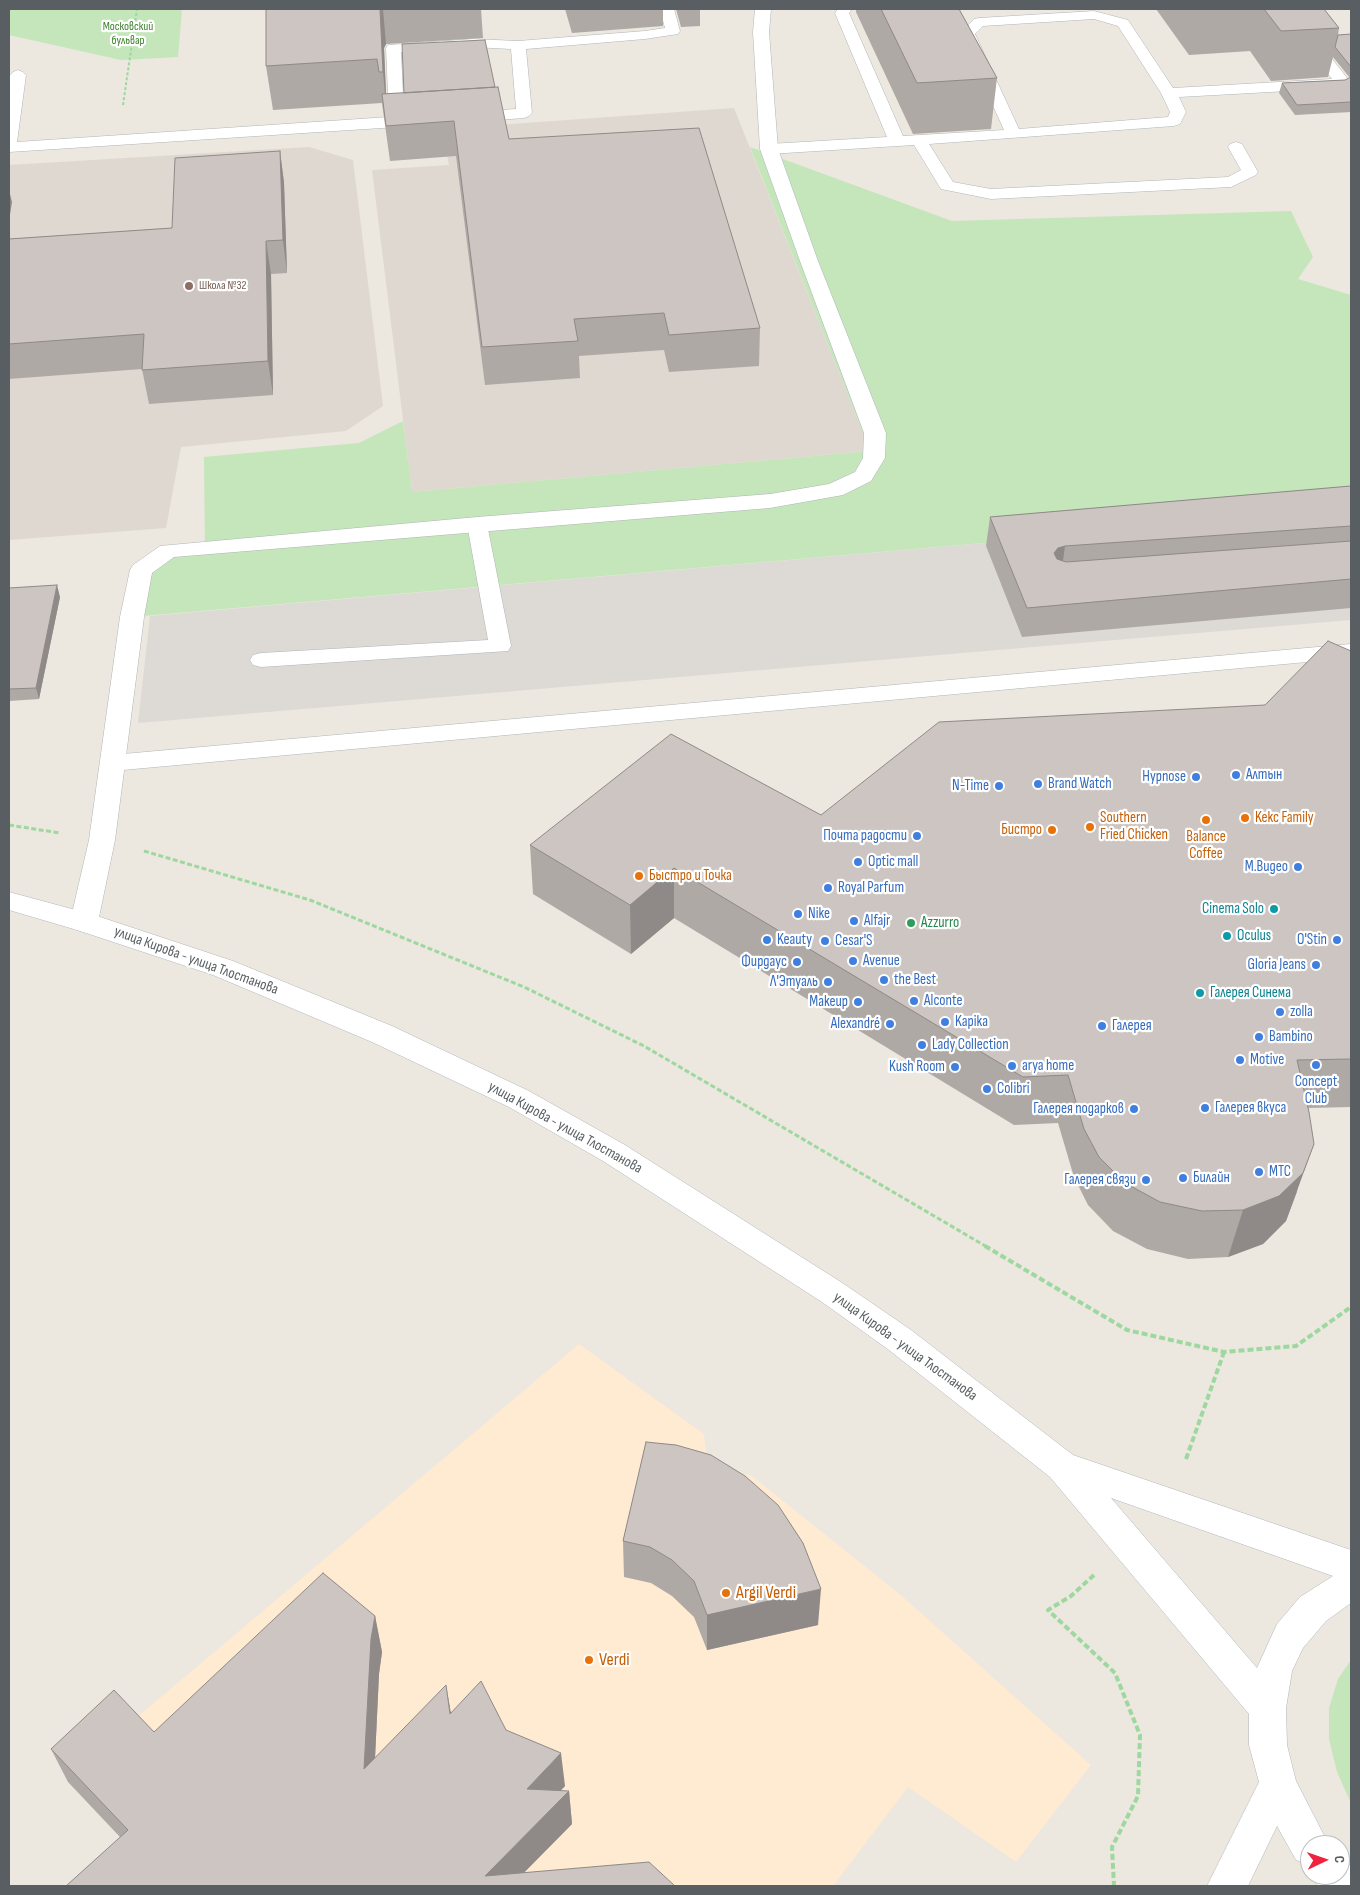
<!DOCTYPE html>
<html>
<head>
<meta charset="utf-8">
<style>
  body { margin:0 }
  #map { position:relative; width:1360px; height:1895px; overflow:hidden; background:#ece7df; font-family:"Sofia Sans Condensed",sans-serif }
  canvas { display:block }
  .frame { position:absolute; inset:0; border:10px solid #585e61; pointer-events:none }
  .north { position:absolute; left:1300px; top:1835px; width:50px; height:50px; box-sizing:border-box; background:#fff; border:1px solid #bcbfc0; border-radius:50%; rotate:87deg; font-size:14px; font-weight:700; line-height:20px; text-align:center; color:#585e61 }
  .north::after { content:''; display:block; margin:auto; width:18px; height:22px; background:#f02240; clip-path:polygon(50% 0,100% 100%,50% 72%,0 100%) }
</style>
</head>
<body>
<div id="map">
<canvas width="1360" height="1895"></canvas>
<div class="frame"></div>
<div class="north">С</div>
</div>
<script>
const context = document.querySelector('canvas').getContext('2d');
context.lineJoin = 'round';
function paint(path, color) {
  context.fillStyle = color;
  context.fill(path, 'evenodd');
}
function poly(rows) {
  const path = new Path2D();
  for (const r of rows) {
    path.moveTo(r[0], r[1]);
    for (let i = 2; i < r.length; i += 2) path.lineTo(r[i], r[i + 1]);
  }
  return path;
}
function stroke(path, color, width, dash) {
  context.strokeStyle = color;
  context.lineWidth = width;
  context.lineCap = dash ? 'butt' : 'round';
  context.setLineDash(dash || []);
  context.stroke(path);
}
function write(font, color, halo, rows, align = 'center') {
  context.font = font + ' "Sofia Sans Condensed",sans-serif';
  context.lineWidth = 4.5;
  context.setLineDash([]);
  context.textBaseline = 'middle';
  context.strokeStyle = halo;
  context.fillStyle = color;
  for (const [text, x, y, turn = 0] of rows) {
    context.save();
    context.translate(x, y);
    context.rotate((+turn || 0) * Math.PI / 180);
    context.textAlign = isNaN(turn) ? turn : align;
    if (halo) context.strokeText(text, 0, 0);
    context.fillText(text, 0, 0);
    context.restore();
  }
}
const commercial = poly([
  [579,1344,704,1434,707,1457,724,1469,752,1476,902,1596,1091,1765,1016,1862,908,1787,833,1886,167,1886,68,1782,129,1724]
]);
const industrial = poly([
  [1351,511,1351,620,138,723,150,616]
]);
const education = poly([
  [734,108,870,451,412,492,372,170,449,165,442,129],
  [309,147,353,160,383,406,346,431,181,447,166,528,9,540,9,165]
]);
const green = poly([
  [9,9,182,9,178,57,121,60,9,35],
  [750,147,952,221,1291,211,1313,257,1298,279,1351,295,1351,511,132,617,141,570,168,551,205,547,204,457,359,443,403,421,412,492,870,451],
  [1351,1660,1351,1803,1337,1772,1329,1739,1329,1708,1338,1679]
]);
const pathFar2 = poly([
  [123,105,137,9]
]);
const pathFar1 = poly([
  [9,825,60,833],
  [144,851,310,900,524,987,644,1046,987,1247]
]);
const path = poly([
  [985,1246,1127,1330,1224,1352,1296,1346,1351,1307],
  [1186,1459,1224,1352],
  [1094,1575,1071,1596,1048,1610,1115,1673,1140,1735,1138,1796,1112,1847,1114,1886]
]);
const lane = poly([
  [660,9,674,9,680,31,678,34,645,39,526,49,532,113,529,116,524,118,470,122,465,120,462,117,465,114,470,112,516,109,511,49,473,47,401,52,404,116,424,117,426,120,424,123,397,127,9,152,9,88,10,75,13,72,18,70,23,72,26,75,17,142,389,117,386,48,388,45,473,39,518,41,645,31,665,28,660,9],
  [838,9,852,9,849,13,903,136,1004,130,960,33,974,19,979,18,1094,11,1128,20,1173,88,1332,79,1279,9,1293,9,1351,83,1348,86,1343,88,1179,97,1186,112,1180,124,1174,126,929,144,953,182,991,189,1228,177,1241,170,1228,147,1230,144,1236,142,1242,144,1258,172,1256,175,1231,187,991,199,941,189,914,145,769,154,763,152,761,149,763,146,769,144,887,137,835,13,838,9],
  [1094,19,1118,26,1161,93,1170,112,1168,117,1019,129,975,34,983,26,1094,19],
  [477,518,484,520,487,524,511,646,508,651,261,667,253,665,250,660,253,655,261,653,488,640,467,524,470,520,477,518],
  [1351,644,1351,658,112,771,104,768,101,763,104,758,112,755,1351,644]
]);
const street = poly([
  [755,9,771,9,769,32,778,149,818,261,886,433,885,458,871,481,843,495,770,508,174,557,152,573,144,617,115,840,98,922,94,929,84,932,74,929,70,922,89,840,120,617,130,570,133,565,160,546,477,517,770,494,829,484,855,472,863,458,864,433,800,261,760,149,753,32,755,9]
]);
const secondary = poly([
  [9,892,94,915,233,961,392,1026,529,1091,625,1145,844,1284,911,1330,1073,1455,1351,1550,1351,1603,1326,1621,1303,1648,1292,1671,1286,1708,1287,1745,1296,1781,1329,1845,1310,1845,1310,1865,1296,1860,1277,1826,1248,1886,1207,1886,1259,1782,1249,1745,1249,1714,1050,1477,889,1350,822,1302,603,1161,509,1107,372,1042,213,975,77,930,9,910,9,892],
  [1111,1498,1333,1576,1300,1597,1277,1624,1257,1668,1111,1498],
  [1340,1858,1351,1866,1351,1886,1318,1886,1313,1875,1340,1875,1340,1858]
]);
const wall = poly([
  [266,9,481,9,483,38,386,44,384,48,386,94,495,87,509,139,760,328,759,366,669,372,664,350,579,356,580,378,485,385,456,156,390,161,382,103,273,110,266,66],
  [565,9,663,9,663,26,572,33],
  [676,9,700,9,700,26,681,27],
  [856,9,959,9,997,78,991,129,913,134,856,12],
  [1156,9,1324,9,1339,28,1338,35,1351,34,1351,112,1295,115,1279,93,1282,83,1345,80,1350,78,1333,57,1328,77,1271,81,1250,51,1189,55],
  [280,151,284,183,287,273,271,274,273,395,149,404,142,369,9,379,9,239,172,228],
  [1351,486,1351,608,1022,637,986,546,990,517],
  [9,588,60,597,39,699,9,701],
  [1351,651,1351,1107,1308,1108,1297,1192,1286,1221,1263,1244,1228,1257,1188,1259,1147,1249,1113,1231,1088,1205,1074,1177,1058,1123,1014,1125,674,918,631,954,533,894,530,845,821,815,1265,705],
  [646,1442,818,1625,707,1650,694,1617,672,1596,651,1583,624,1577,623,1541],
  [375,1616,382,1652,379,1674,375,1758,451,1712,506,1730,565,1786,560,1791,569,1791,572,1824,524,1872,675,1886,120,1837,68,1782,51,1749,154,1732]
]);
const shadedWall = poly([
  [380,9,383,9,386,44,384,48,387,116,383,72],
  [280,151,284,183,287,273,283,240],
  [9,190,12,202,9,221],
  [266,241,271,274,273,395,268,361],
  [1065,546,1061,575,1054,553,1058,548],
  [57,585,60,597,39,699,36,688],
  [674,868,674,918,631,954,630,905],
  [1314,1144,1286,1221,1263,1244,1228,1257,1243,1210],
  [821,1589,818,1625,707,1650,707,1615],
  [375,1616,382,1652,379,1674,373,1801,364,1769,371,1639],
  [446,1685,452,1719,450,1714],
  [561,1753,565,1786,531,1821,527,1789],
  [569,1791,572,1824,511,1886,485,1876]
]);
const building = poly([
  [266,9,380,9,383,72,379,72,377,59,266,66,266,9],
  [881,9,959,9,997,78,917,83,881,9],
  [1264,9,1324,9,1339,28,1281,31,1264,9],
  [1351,34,1351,67,1335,47,1338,35,1351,34],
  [485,40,495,87,404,93,402,44,485,40],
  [1351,77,1351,102,1297,105,1282,83,1345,80,1351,77],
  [498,87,509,139,699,128,760,328,669,335,664,313,574,319,578,341,482,347,454,121,386,126,382,94,498,87],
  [280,151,283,240,266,241,268,361,142,370,144,334,9,344,9,239,172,228,175,158,280,151],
  [1351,486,1351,526,1065,546,1058,548,1054,553,1057,559,1066,562,1351,541,1351,579,1027,608,990,517,1351,486],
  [57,585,36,688,9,689,9,588,57,585],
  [1328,641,1351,651,1351,1059,1297,1060,1309,1112,1314,1144,1303,1173,1279,1196,1243,1210,1202,1211,1160,1202,1125,1183,1099,1157,1084,1129,1068,1075,1023,1077,674,868,630,905,530,845,671,734,821,815,939,722,1265,705,1328,641],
  [646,1442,676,1445,711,1455,745,1476,778,1505,803,1543,821,1589,707,1615,694,1581,672,1560,650,1547,623,1541,646,1442],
  [323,1573,375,1616,371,1639,364,1769,446,1685,450,1714,481,1681,506,1730,561,1753,527,1789,569,1791,485,1876,649,1862,675,1886,66,1886,128,1830,51,1749,114,1690,154,1732,323,1573]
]);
const markers = [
  [189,286,5,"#8d6e63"],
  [1236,775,5,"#3f7fe0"],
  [1196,777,5,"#3f7fe0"],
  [1038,784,5,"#3f7fe0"],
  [999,786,5,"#3f7fe0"],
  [1245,818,5,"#e8710a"],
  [1206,820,5,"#e8710a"],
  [1090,827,5,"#e8710a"],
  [1052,830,5,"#e8710a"],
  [917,836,5,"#3f7fe0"],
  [858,862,5,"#3f7fe0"],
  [1298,867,5,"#3f7fe0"],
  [639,876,5,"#e8710a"],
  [828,888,5,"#3f7fe0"],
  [1274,909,5,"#0f9aa8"],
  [798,914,5,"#3f7fe0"],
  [854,921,5,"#3f7fe0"],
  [911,923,5,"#2e9e5b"],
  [1227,936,5,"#0f9aa8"],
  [767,940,5,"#3f7fe0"],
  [1337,940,5,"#3f7fe0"],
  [825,941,5,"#3f7fe0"],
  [853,961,5,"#3f7fe0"],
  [797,962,5,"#3f7fe0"],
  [1316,965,5,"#3f7fe0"],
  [884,980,5,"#3f7fe0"],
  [828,982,5,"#3f7fe0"],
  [1200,993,5,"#0f9aa8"],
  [914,1001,5,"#3f7fe0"],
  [858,1002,5,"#3f7fe0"],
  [1280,1012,5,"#3f7fe0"],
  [945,1022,5,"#3f7fe0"],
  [890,1024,5,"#3f7fe0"],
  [1102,1026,5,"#3f7fe0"],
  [1259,1037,5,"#3f7fe0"],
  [922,1045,5,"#3f7fe0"],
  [1240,1060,5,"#3f7fe0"],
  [1316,1065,5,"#3f7fe0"],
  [1012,1066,5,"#3f7fe0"],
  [955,1067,5,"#3f7fe0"],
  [987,1089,5,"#3f7fe0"],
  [1205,1108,5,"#3f7fe0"],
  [1134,1109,5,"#3f7fe0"],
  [1259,1172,5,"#3f7fe0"],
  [1183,1178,5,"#3f7fe0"],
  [1146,1180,5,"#3f7fe0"],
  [726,1593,5,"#e8710a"],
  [589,1660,5,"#e8710a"]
];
const farParknames = [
  ["Московский",128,27],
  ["бульвар",128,41]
];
const farEducationnames = [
  ["Школа №32",199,286]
];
const shopNames = [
  ["Алтын",1246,775],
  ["Hypnose",1186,777,"right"],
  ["Brand Watch",1048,784],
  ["N-Time",989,786,"right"],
  ["Почта радости",907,836,"right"],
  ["Optic mall",868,862],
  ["М.Видео",1288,867,"right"],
  ["Royal Parfum",838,888],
  ["Nike",808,914],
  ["Alfajr",864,921],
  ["Keauty",777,940],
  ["O'Stin",1327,940,"right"],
  ["Cesar'S",835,941],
  ["Avenue",863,961],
  ["Фирдаус",787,962,"right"],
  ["Gloria Jeans",1306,965,"right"],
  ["the Best",894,980],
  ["Л'Этуаль",818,982,"right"],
  ["Alconte",924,1001],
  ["Makeup",848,1002,"right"],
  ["zolla",1290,1012],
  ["Kapika",955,1022],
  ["Alexandré",880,1024,"right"],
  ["Галерея",1112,1026],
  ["Bambino",1269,1037],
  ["Lady Collection",932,1045],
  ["Motive",1250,1060],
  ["arya home",1022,1066],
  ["Kush Room",945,1067,"right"],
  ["Concept",1316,1082,"center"],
  ["Club",1316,1099,"center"],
  ["Colibri",997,1089],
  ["Галерея вкуса",1215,1108],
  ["Галерея подарков",1124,1109,"right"],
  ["МТС",1269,1172],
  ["Билайн",1193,1178],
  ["Галерея связи",1136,1180,"right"]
];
const foodNames = [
  ["Southern",1100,818],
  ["Fried Chicken",1100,835],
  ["Kekc Family",1255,818],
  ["Бистро",1042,830,"right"],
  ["Balance",1206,837,"center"],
  ["Coffee",1206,854,"center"],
  ["Быстро и Точка",649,876]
];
const cultureNames = [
  ["Cinema Solo",1264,909,"right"],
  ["Oculus",1237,936],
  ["Галерея Синема",1210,993]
];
const leisureNames = [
  ["Azzurro",921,923]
];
const streetNames = [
  ["улица Кирова - улица Тлостанова",196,961,20],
  ["улица Кирова - улица Тлостанова",565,1128,29],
  ["улица Кирова - улица Тлостанова",905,1347,36]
];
const nearFoodnames = [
  ["Argil Verdi",736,1593],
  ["Verdi",599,1660]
];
paint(commercial, '#ffead2');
paint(industrial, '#ddd9d4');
paint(education, '#dfd8d0');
paint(green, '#c4e6ba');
stroke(lane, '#b0b5b8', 1);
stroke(street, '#b0b5b8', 1);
stroke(secondary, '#b1b7bb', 1);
stroke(pathFar2, '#9dd89f', 2, [3, 2]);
stroke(pathFar1, '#9dd89f', 3, [5, 2.5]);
stroke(path, '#9dd89f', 4, [6, 3]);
paint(lane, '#fff');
paint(street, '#fff');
paint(secondary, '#fff');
paint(wall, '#afa9a6');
paint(shadedWall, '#8f8a87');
paint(building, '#ccc5c1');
stroke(building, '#8f8a87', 1);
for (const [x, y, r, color] of markers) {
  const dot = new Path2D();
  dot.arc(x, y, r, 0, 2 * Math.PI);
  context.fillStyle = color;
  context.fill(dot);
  stroke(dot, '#fff', 2);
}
write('12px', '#3f822f', '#fff', farParknames);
write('12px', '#785e54', '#fff', farEducationnames, 'left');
write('15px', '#366cbe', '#fff', shopNames, 'left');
write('15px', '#c56008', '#fff', foodNames, 'left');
write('15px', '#0d838f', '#fff', cultureNames, 'left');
write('15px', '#27864d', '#fff', leisureNames, 'left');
write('15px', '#585e61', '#fff', streetNames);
write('18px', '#c56008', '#fff', nearFoodnames, 'left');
</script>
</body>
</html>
